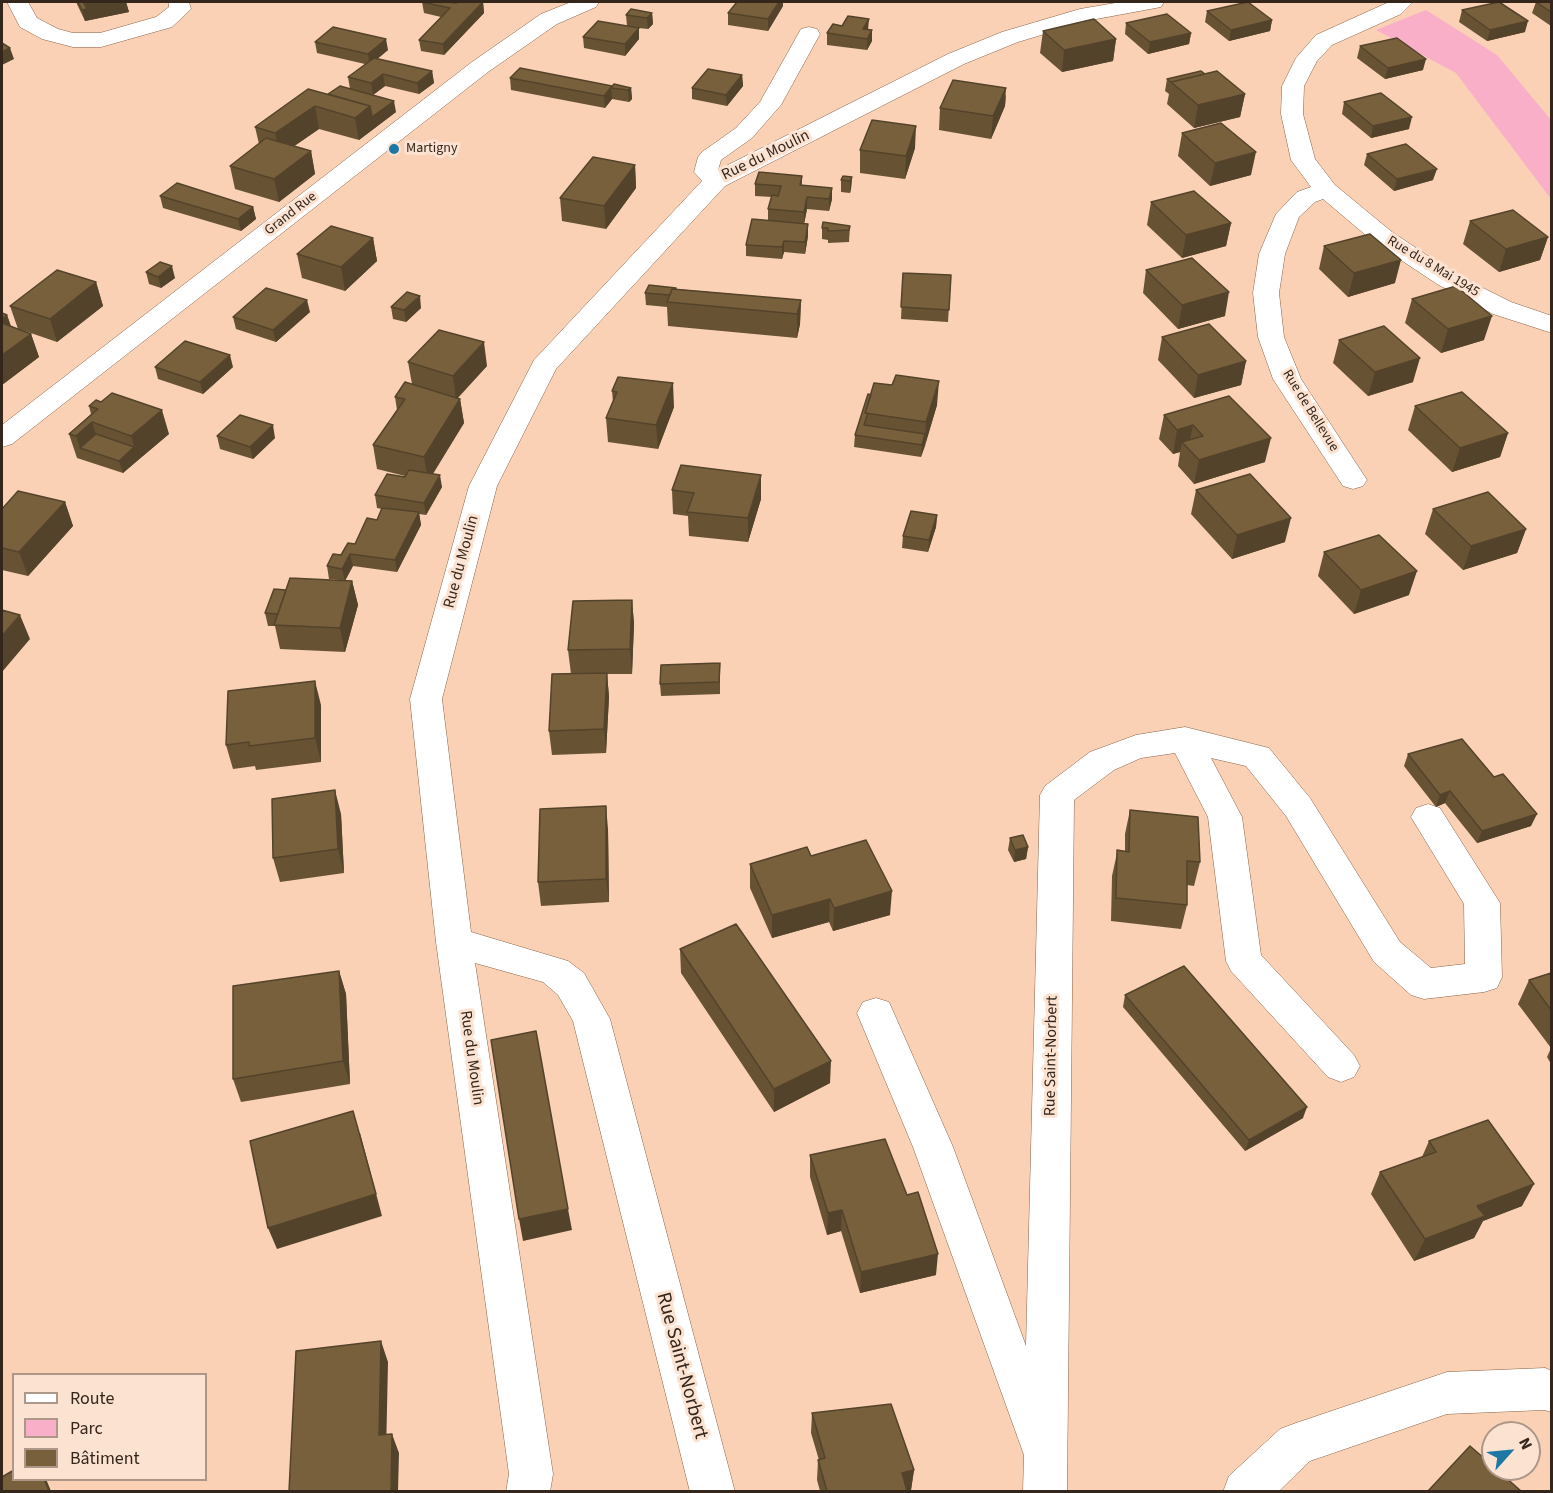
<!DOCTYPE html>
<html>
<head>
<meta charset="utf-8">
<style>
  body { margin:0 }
  #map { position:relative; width:1553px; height:1493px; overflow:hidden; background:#fad1b5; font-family:"Source Sans 3",sans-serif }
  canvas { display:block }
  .frame { position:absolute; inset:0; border:3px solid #35261b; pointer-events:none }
  .legend { position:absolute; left:12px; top:1373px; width:195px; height:108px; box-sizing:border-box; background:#fbe2d1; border:2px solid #ac9788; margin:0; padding:8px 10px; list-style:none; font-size:18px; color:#35261b }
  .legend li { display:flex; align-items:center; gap:12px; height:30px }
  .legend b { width:30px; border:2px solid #ac9788 }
  .north { position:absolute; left:1481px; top:1421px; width:60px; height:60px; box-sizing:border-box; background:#fbe2d1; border:2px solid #ac9788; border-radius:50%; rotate:63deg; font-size:16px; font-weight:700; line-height:24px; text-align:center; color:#35261b }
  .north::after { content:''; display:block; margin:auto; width:21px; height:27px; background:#1d78a6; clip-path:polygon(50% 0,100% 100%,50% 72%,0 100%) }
</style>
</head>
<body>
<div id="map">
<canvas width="1553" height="1493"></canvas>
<div class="frame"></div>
<ul class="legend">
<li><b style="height:8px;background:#fff"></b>Route</li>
<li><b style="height:16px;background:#f9afc8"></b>Parc</li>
<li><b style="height:16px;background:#78603d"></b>Bâtiment</li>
</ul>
<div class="north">N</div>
</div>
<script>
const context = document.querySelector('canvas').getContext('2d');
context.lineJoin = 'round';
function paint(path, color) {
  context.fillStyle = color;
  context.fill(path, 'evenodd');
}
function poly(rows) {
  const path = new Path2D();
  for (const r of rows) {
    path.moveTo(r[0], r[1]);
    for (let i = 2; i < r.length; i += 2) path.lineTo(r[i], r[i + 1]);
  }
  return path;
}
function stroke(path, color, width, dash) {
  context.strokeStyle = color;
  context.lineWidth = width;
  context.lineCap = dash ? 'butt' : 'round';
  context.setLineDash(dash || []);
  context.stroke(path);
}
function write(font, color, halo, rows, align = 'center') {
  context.font = font + ' "Source Sans 3",sans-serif';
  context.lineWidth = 6;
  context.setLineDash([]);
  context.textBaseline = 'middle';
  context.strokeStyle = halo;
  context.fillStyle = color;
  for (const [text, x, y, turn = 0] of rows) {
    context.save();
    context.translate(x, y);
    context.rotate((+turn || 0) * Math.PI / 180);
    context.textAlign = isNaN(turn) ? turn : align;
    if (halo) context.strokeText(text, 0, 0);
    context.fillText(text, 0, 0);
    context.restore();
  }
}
const green = poly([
  [1426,10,1497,55,1551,120,1551,199,1456,73,1376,30]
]);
const minor = poly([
  [7,2,28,2,37,18,58,29,73,33,100,33,156,17,169,7,169,2,189,2,191,9,172,27,101,47,73,47,42,39,20,27,7,2],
  [571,2,599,2,596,7,557,24,488,72,12,444,2,447,2,425,472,62,541,14,571,2],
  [1121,2,1164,2,1161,7,1091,20,1018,42,964,64,725,186,556,369,497,486,442,699,471,932,568,961,584,973,610,1019,735,1492,690,1492,573,1021,558,995,543,982,475,963,553,1474,550,1492,506,1492,509,1474,436,942,410,699,469,486,534,360,702,181,694,172,698,157,702,152,736,128,760,102,801,29,809,27,817,29,820,34,781,105,752,138,721,160,718,170,948,54,1002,32,1080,9,1121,2],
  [1389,2,1413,2,1401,14,1332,45,1317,61,1304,86,1303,114,1315,159,1335,185,1392,232,1455,274,1511,302,1552,316,1552,333,1493,314,1437,284,1374,242,1323,199,1315,202,1299,217,1285,254,1279,293,1284,337,1301,379,1367,480,1363,486,1353,489,1343,486,1273,379,1258,337,1253,293,1259,254,1276,214,1297,192,1311,187,1291,160,1281,114,1282,86,1296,58,1316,35,1389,2],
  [1185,727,1269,748,1310,798,1400,942,1431,968,1465,964,1464,904,1411,817,1416,808,1428,804,1440,808,1500,903,1502,977,1497,988,1484,992,1424,999,1411,995,1374,962,1286,816,1246,766,1211,758,1242,817,1261,955,1354,1055,1360,1066,1354,1077,1341,1082,1328,1077,1231,971,1226,961,1208,817,1175,753,1141,758,1114,770,1074,800,1067,1492,1023,1492,1024,1455,913,1147,857,1013,863,1002,876,998,889,1002,953,1147,1026,1346,1040,795,1045,786,1090,752,1136,735,1185,727],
  [1545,1368,1552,1371,1552,1412,1544,1410,1447,1414,1310,1461,1278,1492,1223,1492,1229,1476,1280,1429,1296,1423,1447,1372,1545,1368]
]);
const wall = poly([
  [76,2,126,2,129,12,85,21],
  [422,2,456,3,483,2,484,13,444,55,421,51,419,40,441,17,424,13],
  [737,2,783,2,783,6,768,31,728,25,728,13],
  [1536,2,1551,2,1551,26,1532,13],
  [1462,10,1525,32,1487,41,1459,22],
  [1207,11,1272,20,1270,31,1229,41,1205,22],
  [652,13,653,24,648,29,638,28,639,39,625,56,584,48,583,37,627,26,626,15],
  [1126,23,1191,33,1189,44,1148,54,1125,34],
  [872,30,872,41,867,50,827,45,827,33],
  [1043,31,1116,39,1113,61,1062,72,1040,53],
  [315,42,388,50,377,59,432,71,434,83,419,94,385,86,373,95,350,89,348,77,365,64,317,53],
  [1360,46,1423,70,1385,79,1357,58],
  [1205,74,1245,94,1240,117,1194,128,1167,104,1169,94,1165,91,1167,79],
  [742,75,743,86,727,106,692,99,692,88],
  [510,78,631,88,632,99,629,102,612,99,605,108,511,90],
  [1006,88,1005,106,991,139,939,130,940,108],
  [308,89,396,112,359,140,319,129,294,146,311,151,315,174,279,202,235,189,230,166,259,144,255,127],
  [1344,102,1409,129,1371,138,1342,114],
  [1182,133,1251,175,1210,186,1178,156],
  [915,148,905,179,860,173,860,150],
  [1367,154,1433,180,1394,191,1364,165],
  [635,165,636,188,606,229,562,221,560,198],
  [802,176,802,185,832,199,829,211,807,209,804,224,768,221,768,209,772,197,755,196,755,184],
  [852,177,851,189,850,193,841,192,841,180],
  [160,196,253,207,256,219,241,231,163,208],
  [1151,202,1231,223,1226,246,1182,258,1147,225],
  [1470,221,1548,237,1540,260,1499,272,1463,244],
  [808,224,808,236,805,254,784,252,782,259,746,256,746,245],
  [850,226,849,242,828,243,828,240,822,239,822,228],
  [373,238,377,261,345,291,302,278,297,254],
  [1324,246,1395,283,1348,297,1319,269],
  [1146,270,1225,316,1178,329,1143,293],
  [146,272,175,278,161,288,149,284],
  [903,273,951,275,948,322,901,319],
  [96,282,103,306,57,342,22,330,31,334,39,357,2,385,7,315,11,326,18,329,10,306],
  [676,289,801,300,800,324,797,338,668,326,667,307,646,305,645,293],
  [1412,299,1484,340,1441,353,1405,323],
  [391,307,421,308,406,322,393,319],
  [310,312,276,342,236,329,233,317],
  [1162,337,1246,361,1241,385,1194,398,1158,360],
  [1339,340,1413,382,1368,396,1333,363],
  [408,362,487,366,458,398,460,399,464,423,433,474,442,487,426,515,419,514,421,525,397,572,353,566,345,580,352,581,358,605,345,652,280,649,275,626,268,626,265,613,286,590,339,580,329,579,327,566,355,544,377,520,382,509,377,508,375,495,405,476,377,469,373,445,397,410,395,397,412,384],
  [155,367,233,367,203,394,158,379],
  [618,377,674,407,658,449,608,442,606,418,613,402,612,391],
  [868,394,937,405,921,457,854,447,855,435],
  [1229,396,1265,462,1194,484,1178,466,1180,452,1173,454,1159,439,1164,415],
  [89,406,169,434,123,473,77,458,69,434,91,414],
  [1415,406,1508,433,1500,457,1452,472,1408,430],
  [217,436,275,438,253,459,220,449],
  [761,475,761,499,748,542,689,536,688,516,673,514,672,490],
  [1196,490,1285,542,1232,559,1191,514],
  [65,502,73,526,28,576,2,570,2,509],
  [1433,509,1526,529,1517,553,1463,570,1425,534],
  [937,515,936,527,928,552,902,548,903,536],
  [1324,552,1409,595,1354,614,1318,576],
  [632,600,634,624,632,674,607,674,609,697,606,753,552,755,549,731,571,674,568,650],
  [720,663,720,694,661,696,660,684],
  [321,705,321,762,256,770,255,766,233,769,226,745],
  [1408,754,1531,826,1477,843,1445,803,1436,807,1404,766],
  [1130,810,1200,862,1194,886,1187,885,1187,905,1181,929,1111,921,1112,876,1117,853,1125,851,1125,834],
  [341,814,344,873,280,882,273,858],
  [608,829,609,902,541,906,538,882],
  [1010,838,1028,847,1026,859,1014,862,1008,850],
  [811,856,890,915,833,931,829,922,772,938,750,888,750,864],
  [680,949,830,1083,774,1112,681,973],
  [339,971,346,994,350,1084,241,1102,233,1079],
  [1551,973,1551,1048,1518,1004,1529,980],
  [1125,995,1303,1118,1245,1151,1123,1007],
  [1551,1048,1551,1064,1547,1057],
  [1429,1141,1522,1206,1483,1221,1474,1238,1414,1261,1371,1194,1380,1172,1422,1157],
  [810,1155,936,1275,860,1293,841,1231,827,1235,810,1177],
  [812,1413,914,1470,911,1490,907,1491,820,1491,817,1480,818,1460,819,1460,811,1433]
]);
const shadedWall = poly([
  [85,2,126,2,129,12,85,21,82,10,87,9],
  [483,2,484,13,444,55,443,44],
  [779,2,783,2,783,6,768,31,768,19],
  [652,13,653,24,648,29,647,18],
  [869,19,868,30,863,40,863,29],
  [1272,20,1270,31,1229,41,1231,30],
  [1528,21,1525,32,1487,41,1490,30],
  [639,28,639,39,625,56,625,44],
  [872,30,872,41,867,50,867,39],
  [1191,33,1189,44,1148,54,1150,42],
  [386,39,388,50,370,65,368,54],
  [1116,39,1113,61,1062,72,1064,50],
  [10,48,14,59,2,65,2,52],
  [1426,59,1423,70,1385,79,1388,68],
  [432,71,434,83,419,94,417,83],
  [383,74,385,86,373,95,371,83],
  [742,75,743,86,727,106,726,95],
  [611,88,612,99,605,108,604,96],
  [631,88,632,99,629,102,628,90],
  [1006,88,1004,99,1006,94,1005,106,991,139,993,116],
  [1245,94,1240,117,1194,128,1198,105],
  [394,101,396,112,359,140,355,118,370,106],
  [315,106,319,129,280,156,275,133],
  [1412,117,1409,129,1371,138,1373,126],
  [916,126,915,148,905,179,906,156],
  [311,151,315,174,279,202,274,179],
  [1256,152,1251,175,1210,186,1215,163],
  [635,165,636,188,606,229,604,206],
  [1437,169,1433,180,1394,191,1397,179],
  [852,177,851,189,850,193,850,181],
  [832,188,832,199,829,211,829,199],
  [807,197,807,209,804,224,804,212],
  [253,207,256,219,241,231,238,219],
  [1231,223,1226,246,1182,258,1186,235],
  [808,224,808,236,805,254,805,242],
  [1548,237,1540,260,1499,272,1506,249],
  [373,238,377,261,345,291,341,267],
  [784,241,784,252,782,259,782,247],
  [1401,260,1395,283,1348,297,1354,273],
  [172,266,175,278,161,288,158,277],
  [96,282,103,306,57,342,50,319],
  [1229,292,1225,316,1178,329,1182,305],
  [420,296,421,308,406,322,404,310],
  [307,300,310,312,276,342,273,330],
  [801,300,800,324,797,338,797,314],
  [7,315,11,327,2,334,2,319],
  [1492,316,1484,340,1441,353,1448,329],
  [31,334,39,357,2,385,2,355],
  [484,342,487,366,456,399,453,376],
  [230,355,233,367,203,394,200,382],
  [1420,358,1413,382,1368,396,1375,372],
  [1246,361,1241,385,1194,398,1198,375],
  [939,381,937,405,925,446,926,422],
  [673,383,674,407,658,449,656,425],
  [460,399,464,423,428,481,424,457],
  [162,410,169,434,138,460,131,436],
  [92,422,100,446,80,448,84,460,76,436],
  [273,425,275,438,253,459,250,447],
  [1193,425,1188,449,1182,442,1180,452,1173,454,1177,430],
  [1508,433,1500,457,1452,472,1460,448],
  [925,434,925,446,921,457,922,445],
  [1271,438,1265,462,1194,484,1199,460],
  [134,447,138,460,123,473,119,461],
  [440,475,442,487,426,515,424,503],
  [761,475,761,499,748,542,748,518],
  [65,502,73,526,28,576,19,552],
  [419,512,421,525,397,572,395,560],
  [937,515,936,527,928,552,929,540],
  [1291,518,1285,542,1232,559,1237,535],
  [1526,529,1517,553,1463,570,1471,546],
  [350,554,353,566,345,581,342,569],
  [1417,571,1409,595,1354,614,1361,590],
  [352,581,358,605,345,652,340,628],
  [632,600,634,624,632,674,630,649],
  [20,615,30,639,2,672,2,636],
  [607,673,609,697,606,753,604,729],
  [315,681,321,705,321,762,315,738],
  [335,790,341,814,344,873,338,849],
  [1450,791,1445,803,1436,807,1440,795],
  [606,806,608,829,609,902,606,879],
  [1537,814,1531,826,1477,843,1482,831],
  [1028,847,1026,859,1014,862,1015,850],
  [892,891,890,915,833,931,834,908],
  [830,899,829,922,772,938,772,915],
  [339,971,346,994,350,1084,343,1061],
  [831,1061,830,1083,774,1112,774,1089],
  [1307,1107,1303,1118,1245,1151,1249,1140],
  [360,1133,382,1216,277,1249,268,1228],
  [1534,1184,1522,1206,1483,1221,1474,1238,1414,1261,1425,1239,1477,1206],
  [568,1209,572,1230,523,1241,519,1219],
  [842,1210,841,1231,827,1235,828,1213],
  [938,1254,936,1275,860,1293,861,1272],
  [381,1341,388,1362,386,1455,379,1435],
  [392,1434,399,1453,398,1491,391,1491],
  [914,1470,911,1490,904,1491,902,1473],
  [44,1479,46,1479,51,1491,49,1491]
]);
const building = poly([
  [78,2,83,2,87,9,82,10,78,2],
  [422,2,448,2,456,3,458,2,483,2,443,44,419,40,450,8,422,2],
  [737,2,779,2,768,19,728,13,737,2],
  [1248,2,1272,20,1231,30,1207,11,1248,2],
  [1499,2,1528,21,1490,30,1462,10,1499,2],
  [1536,2,1551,2,1551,12,1536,2],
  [631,9,652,13,647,18,626,15,631,9],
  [1167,14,1191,33,1150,42,1126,23,1167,14],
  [848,16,869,19,863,29,872,30,867,39,827,33,833,24,842,26,848,16],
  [1094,19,1116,39,1064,50,1043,31,1094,19],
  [598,21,639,28,625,44,583,37,598,21],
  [333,27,386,39,368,54,315,42,333,27],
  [1397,38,1426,59,1388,68,1360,46,1397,38],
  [2,43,10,48,2,52,2,43],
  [374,58,432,71,417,83,383,74,371,83,348,77,374,58],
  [520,68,612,86,604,96,510,78,520,68],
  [708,69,742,75,726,95,692,88,708,69],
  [1201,71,1205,74,1171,82,1167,79,1201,71],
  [1217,71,1245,94,1198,105,1171,82,1217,71],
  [953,80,1006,88,993,116,940,108,953,80],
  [614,84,631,88,628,90,611,88,614,84],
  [340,86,394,101,372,117,370,106,328,94,340,86],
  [308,89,370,106,355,118,315,106,275,133,255,127,308,89],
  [1381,93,1412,117,1373,126,1344,102,1381,93],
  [872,120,916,126,906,156,860,150,872,120],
  [1221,123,1256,152,1215,163,1182,133,1221,123],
  [266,138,311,151,274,179,230,166,266,138],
  [1406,144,1437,169,1397,179,1367,154,1406,144],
  [593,157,635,165,604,206,560,198,593,157],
  [759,172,802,176,800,185,832,188,829,199,807,197,804,212,768,209,772,195,778,196,781,186,755,184,759,172],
  [843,176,852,177,850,181,841,180,843,176],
  [177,183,253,207,238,219,160,196,177,183],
  [1194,191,1231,223,1186,235,1151,202,1194,191],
  [1513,210,1548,237,1506,249,1470,221,1513,210],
  [752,219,808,224,805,242,784,241,782,247,746,245,752,219],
  [823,222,850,226,849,230,828,231,828,228,822,228,823,222],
  [331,226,373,238,341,267,297,254,331,226],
  [1370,234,1401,260,1354,273,1324,246,1370,234],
  [1192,258,1229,292,1182,305,1146,270,1192,258],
  [160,262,172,266,158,277,146,272,160,262],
  [57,270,96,282,50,319,10,306,57,270],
  [903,273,951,275,949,310,901,307,903,273],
  [649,285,676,288,676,289,672,289,670,295,645,293,649,285],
  [1456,286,1492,316,1448,329,1412,299,1456,286],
  [266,288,307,300,273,330,233,317,266,288],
  [672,289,801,300,797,314,667,302,672,289],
  [407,292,420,296,404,310,391,307,407,292],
  [2,313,7,315,2,319,2,313],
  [2,323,31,334,2,355,2,323],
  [1209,324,1246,361,1198,375,1162,337,1209,324],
  [1384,326,1420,358,1375,372,1339,340,1384,326],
  [439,330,484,342,453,376,408,362,439,330],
  [185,341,230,355,200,382,155,367,185,341],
  [896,375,939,381,926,422,865,413,874,383,892,385,896,375],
  [618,377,673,383,656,425,606,418,617,392,612,391,618,377],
  [405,382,460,399,424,457,373,445,405,399,395,397,405,382],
  [1462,392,1508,433,1460,448,1415,406,1462,392],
  [112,393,162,410,131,436,92,422,76,436,69,434,98,409,89,406,96,400,101,402,112,393],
  [868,394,871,395,865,413,868,413,864,425,925,434,922,445,855,435,868,394],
  [1229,396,1271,438,1199,460,1182,442,1203,436,1193,425,1177,430,1164,415,1229,396],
  [240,415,273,425,250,447,217,436,240,415],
  [96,434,134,447,119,461,80,448,96,434],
  [681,465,761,475,748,518,687,512,694,493,672,490,681,465],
  [409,470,440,475,424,503,375,495,387,474,405,477,409,470],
  [1250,474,1291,518,1237,535,1196,490,1250,474],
  [18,491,65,502,19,552,2,548,2,509,18,491],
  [1488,492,1526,529,1471,546,1433,509,1488,492],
  [382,508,419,512,395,560,350,554,342,569,327,566,333,554,341,555,348,543,355,544,367,518,377,520,382,508],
  [911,511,937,515,929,540,903,536,911,511],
  [1379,535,1417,571,1361,590,1324,552,1379,535],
  [290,578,352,581,340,628,274,625,290,578],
  [274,589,286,590,278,614,265,613,274,589],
  [632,600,630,649,568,650,573,601,632,600],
  [2,610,20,615,2,636,2,610],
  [720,663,719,682,660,684,661,665,720,663],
  [607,673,604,729,549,731,552,674,607,673],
  [315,681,315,738,249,746,249,742,226,745,228,691,315,681],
  [1462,739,1494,777,1503,774,1537,814,1482,831,1450,791,1440,795,1408,754,1462,739],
  [335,790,338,849,273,858,272,799,335,790],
  [606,806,606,879,538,882,540,809,606,806],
  [1130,810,1198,817,1200,862,1187,861,1187,905,1116,898,1117,853,1117,850,1129,852,1130,810],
  [1023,835,1028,847,1015,850,1010,838,1023,835],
  [866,840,892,891,834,908,830,899,772,915,750,864,807,847,811,856,866,840],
  [736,924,831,1061,774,1089,680,949,736,924],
  [1184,966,1307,1107,1249,1140,1125,995,1184,966],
  [339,971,343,1061,233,1079,233,986,339,971],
  [1551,973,1551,1010,1529,980,1551,973],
  [536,1031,568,1209,519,1219,491,1040,536,1031],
  [353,1111,376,1194,268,1228,250,1141,353,1111],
  [1488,1120,1534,1184,1477,1206,1485,1216,1425,1239,1380,1172,1436,1152,1429,1141,1488,1120],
  [885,1139,907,1195,918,1192,938,1254,861,1272,842,1210,828,1213,810,1155,885,1139],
  [381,1341,379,1435,392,1434,391,1491,289,1491,296,1351,381,1341],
  [891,1404,914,1470,902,1473,907,1491,827,1491,818,1460,825,1458,812,1413,891,1404],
  [1470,1446,1493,1466,1493,1469,1496,1469,1521,1491,1428,1491,1470,1446],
  [14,1470,14,1479,44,1479,49,1491,2,1491,2,1477,14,1470]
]);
const markers = [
  [394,149,6,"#1d78a6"]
];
const farPoinames = [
  ["Martigny",406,149]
];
const farStreetnames = [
  ["Grand Rue",291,214,-38],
  ["Rue du 8 Mai 1945",1433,267,31],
  ["Rue de Bellevue",1310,411,58]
];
const streetNames = [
  ["Rue du Moulin",766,156,-26],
  ["Rue du Moulin",462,562,-75],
  ["Rue Saint-Norbert",1052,1056,-89],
  ["Rue du Moulin",471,1058,82]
];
const nearStreetnames = [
  ["Rue Saint-Norbert",681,1366,75]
];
paint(green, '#f9afc8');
stroke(minor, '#876349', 1);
paint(minor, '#fff');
paint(wall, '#675334');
paint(shadedWall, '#54432b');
paint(building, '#78603d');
stroke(building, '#54432b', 1.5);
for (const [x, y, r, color] of markers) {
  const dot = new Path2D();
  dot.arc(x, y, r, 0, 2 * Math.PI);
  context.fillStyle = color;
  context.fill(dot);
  stroke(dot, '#fbe2d1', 2);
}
write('14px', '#35261b', '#fbe2d1', farPoinames, 'left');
write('14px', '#35261b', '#fbe2d1', farStreetnames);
write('16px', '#35261b', '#fbe2d1', streetNames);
write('20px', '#35261b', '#fbe2d1', nearStreetnames);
</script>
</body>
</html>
